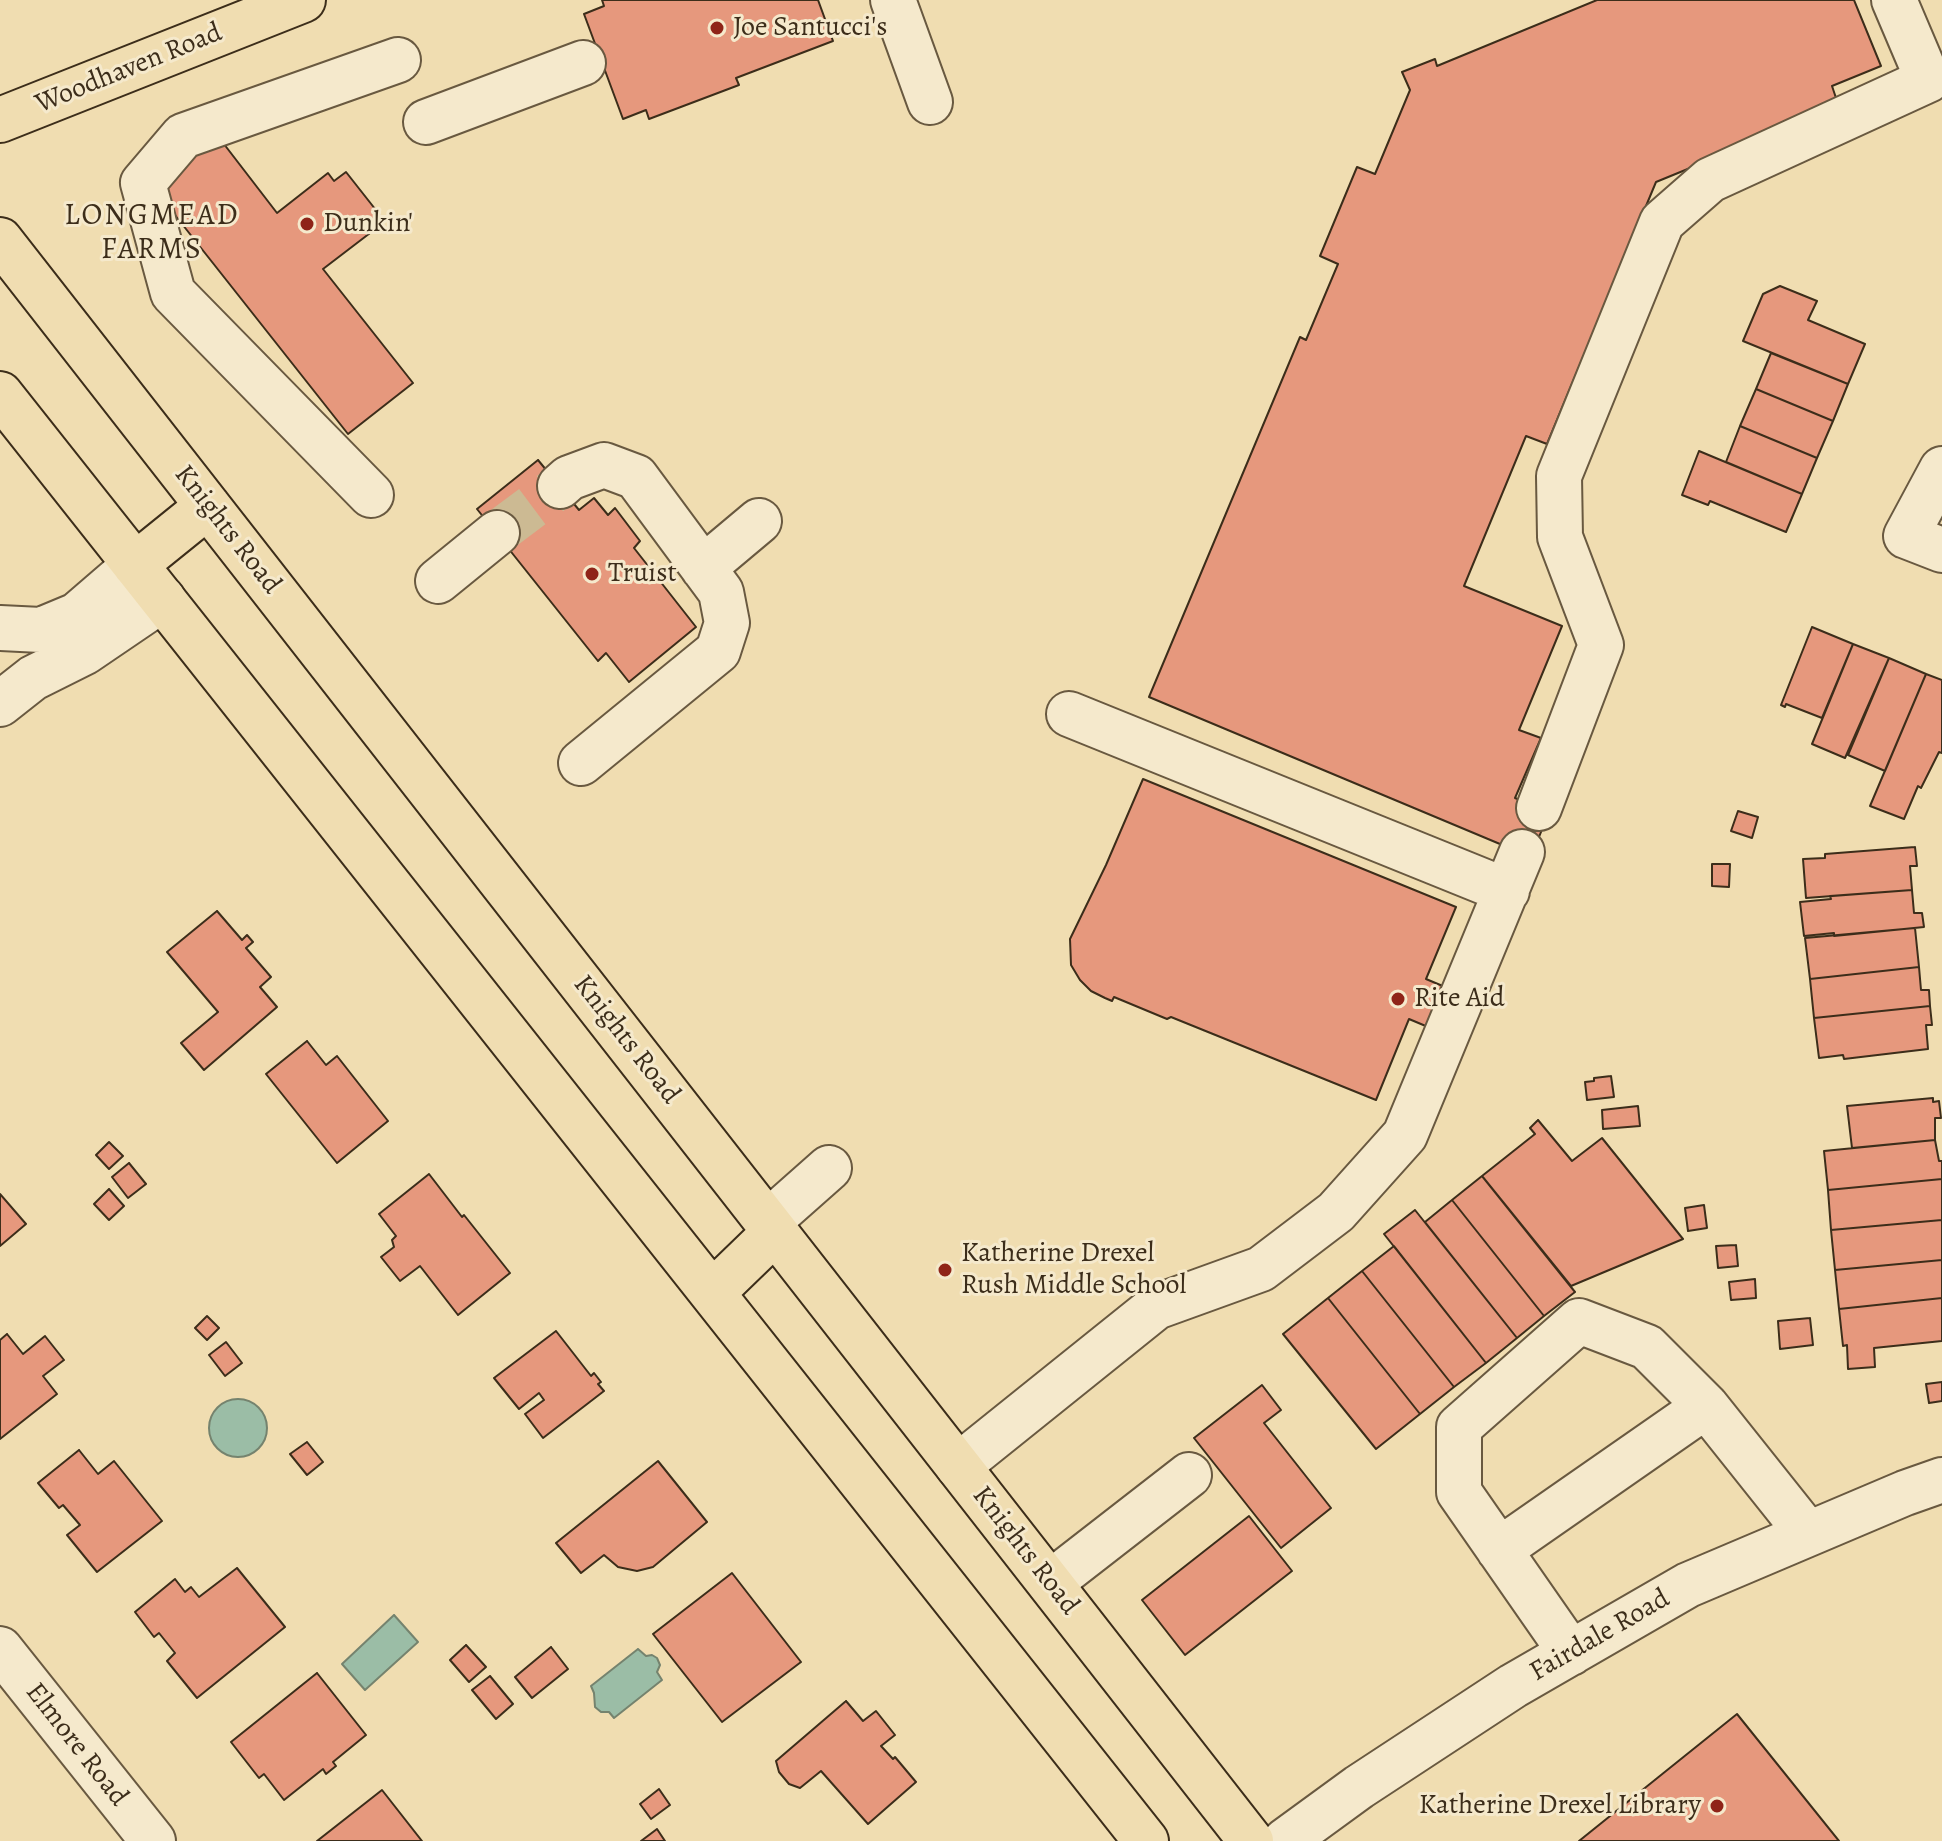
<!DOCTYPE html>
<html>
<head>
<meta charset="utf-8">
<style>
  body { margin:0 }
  canvas { display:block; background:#f0ddb1 }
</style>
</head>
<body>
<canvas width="1942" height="1841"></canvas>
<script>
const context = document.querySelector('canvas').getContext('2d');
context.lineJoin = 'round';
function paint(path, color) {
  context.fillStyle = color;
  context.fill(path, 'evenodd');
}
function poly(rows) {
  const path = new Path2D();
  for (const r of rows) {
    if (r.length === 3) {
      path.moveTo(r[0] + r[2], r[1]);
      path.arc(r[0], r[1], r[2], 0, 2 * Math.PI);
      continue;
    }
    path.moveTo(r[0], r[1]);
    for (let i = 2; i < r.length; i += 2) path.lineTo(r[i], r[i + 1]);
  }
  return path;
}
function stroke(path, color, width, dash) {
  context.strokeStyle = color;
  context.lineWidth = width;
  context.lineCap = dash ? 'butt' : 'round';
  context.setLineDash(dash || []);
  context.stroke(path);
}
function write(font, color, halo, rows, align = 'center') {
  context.font = font + ' Alegreya,serif';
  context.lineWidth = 6;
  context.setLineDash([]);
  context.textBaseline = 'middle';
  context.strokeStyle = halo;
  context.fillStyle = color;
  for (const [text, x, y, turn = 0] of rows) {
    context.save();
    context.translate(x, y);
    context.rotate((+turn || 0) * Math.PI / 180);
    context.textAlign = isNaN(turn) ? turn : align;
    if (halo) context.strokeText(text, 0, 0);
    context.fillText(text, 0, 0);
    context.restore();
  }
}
const water = poly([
  [238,1428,29],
  [394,1615,418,1642,365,1690,342,1664,394,1615],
  [638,1649,646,1656,652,1655,657,1658,660,1665,657,1672,662,1680,614,1718,609,1712,601,1712,595,1707,594,1693,591,1686,638,1649]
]);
const building = poly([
  [602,0,818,0,833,41,736,78,739,85,649,119,646,110,623,119,584,14,604,6,602,0],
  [1597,0,1854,0,1881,66,1832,86,1839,107,1656,182,1547,444,1526,436,1464,586,1562,626,1519,730,1541,738,1515,798,1549,812,1531,857,1149,697,1300,337,1306,340,1338,264,1320,256,1357,167,1375,174,1410,90,1402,72,1435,59,1437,66,1597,0],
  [217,135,277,213,328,173,334,181,346,172,383,219,372,228,374,230,323,269,413,383,348,434,152,186,217,135],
  [1780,286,1817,301,1808,320,1865,344,1848,384,1743,341,1763,294,1780,286],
  [1771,353,1848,384,1833,421,1756,389,1771,353],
  [1756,389,1833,421,1817,458,1740,426,1756,389],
  [1740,426,1817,458,1802,494,1726,462,1740,426],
  [1699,451,1802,494,1786,532,1710,501,1708,505,1682,495,1699,451],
  [538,460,579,510,594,498,608,515,615,508,640,541,634,548,696,627,629,682,606,653,598,661,477,509,538,460],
  [1812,627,1853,644,1822,718,1786,704,1785,707,1781,705,1812,627],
  [1853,644,1889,658,1845,758,1812,744,1853,644],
  [1889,658,1926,674,1885,771,1848,755,1889,658],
  [1926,674,1942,680,1942,753,1939,752,1921,788,1918,786,1904,819,1870,806,1926,674],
  [1143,779,1456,907,1426,979,1457,992,1440,1032,1409,1019,1376,1100,1171,1017,1167,1019,1114,997,1112,1001,1105,998,1091,991,1080,980,1071,965,1070,939,1106,865,1143,779],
  [1738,811,1758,817,1752,838,1731,831,1738,811],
  [1915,847,1917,866,1910,866,1912,890,1806,898,1803,859,1825,858,1825,854,1915,847],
  [1712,864,1730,864,1729,887,1712,886,1712,864],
  [1912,890,1914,913,1922,913,1924,927,1834,936,1834,933,1804,936,1800,902,1831,899,1830,896,1912,890],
  [217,911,242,940,247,935,253,942,246,948,271,977,260,987,277,1007,204,1070,181,1043,218,1012,167,952,217,911],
  [1915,928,1919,967,1810,979,1805,938,1915,928],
  [1919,967,1921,990,1929,990,1930,1006,1814,1018,1810,979,1919,967],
  [1930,1006,1932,1025,1926,1025,1928,1049,1844,1059,1843,1055,1819,1058,1814,1018,1930,1006],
  [307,1041,326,1065,337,1056,388,1121,337,1163,266,1074,307,1041],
  [1611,1076,1614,1097,1587,1100,1585,1082,1594,1081,1594,1078,1611,1076],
  [1933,1098,1933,1102,1939,1101,1941,1118,1935,1118,1935,1140,1852,1148,1847,1106,1933,1098],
  [1638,1106,1640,1126,1603,1129,1602,1110,1638,1106],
  [1538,1120,1572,1161,1602,1138,1683,1239,1571,1286,1482,1176,1535,1134,1530,1128,1538,1120],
  [1935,1140,1939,1161,1942,1161,1942,1179,1828,1190,1824,1151,1935,1140],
  [109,1142,123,1156,109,1169,96,1155,109,1142],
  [129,1163,146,1184,128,1198,112,1177,129,1163],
  [429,1174,462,1217,464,1215,510,1273,458,1315,420,1266,400,1281,381,1257,394,1247,392,1240,396,1236,379,1214,429,1174],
  [1482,1176,1575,1292,1544,1316,1452,1200,1482,1176],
  [1942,1179,1942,1220,1831,1230,1828,1190,1942,1179],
  [109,1189,124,1206,109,1220,94,1204,109,1189],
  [0,1194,26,1224,0,1246,0,1194],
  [1452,1200,1544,1316,1517,1338,1425,1222,1452,1200],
  [1704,1205,1707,1228,1688,1231,1685,1208,1704,1205],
  [1415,1210,1517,1338,1486,1363,1384,1234,1415,1210],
  [1942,1220,1942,1260,1835,1270,1831,1230,1942,1220],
  [1736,1245,1738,1266,1718,1268,1716,1246,1736,1245],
  [1394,1246,1486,1363,1454,1387,1362,1271,1394,1246],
  [1942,1260,1942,1298,1839,1309,1835,1270,1942,1260],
  [1362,1271,1454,1387,1420,1414,1328,1298,1362,1271],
  [1755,1279,1756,1298,1731,1300,1729,1282,1755,1279],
  [1328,1298,1420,1414,1376,1449,1283,1334,1328,1298],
  [1942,1298,1942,1341,1874,1348,1875,1367,1848,1369,1847,1345,1843,1346,1839,1309,1942,1298],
  [207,1316,219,1328,207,1340,195,1328,207,1316],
  [1810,1318,1813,1345,1780,1349,1778,1321,1810,1318],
  [556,1331,591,1376,594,1373,601,1382,598,1384,604,1391,543,1438,525,1414,544,1400,539,1393,519,1409,494,1378,556,1331],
  [7,1334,23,1354,45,1336,64,1360,43,1376,57,1394,0,1439,0,1340,7,1334],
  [226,1342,242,1363,225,1376,209,1355,226,1342],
  [1942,1382,1942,1401,1929,1403,1926,1384,1942,1382],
  [1262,1385,1281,1410,1264,1423,1331,1508,1281,1548,1194,1438,1262,1385],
  [307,1442,323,1462,307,1475,290,1454,307,1442],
  [79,1450,98,1474,114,1461,162,1521,97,1572,67,1535,80,1525,63,1505,59,1508,38,1483,79,1450],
  [658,1461,707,1522,653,1567,637,1571,618,1567,604,1555,581,1573,556,1543,658,1461],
  [1249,1516,1292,1571,1185,1655,1142,1600,1249,1516],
  [237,1568,285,1627,197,1698,167,1661,175,1653,159,1633,154,1637,135,1612,175,1579,185,1592,191,1587,199,1597,237,1568],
  [732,1573,801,1662,722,1722,653,1634,732,1573],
  [466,1645,486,1667,469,1682,450,1660,466,1645],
  [551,1647,568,1669,532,1698,515,1677,551,1647],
  [317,1673,366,1735,333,1762,336,1766,326,1774,323,1769,284,1800,264,1774,259,1778,231,1742,317,1673],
  [490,1676,513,1704,496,1719,472,1690,490,1676],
  [846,1701,863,1721,876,1711,895,1735,881,1746,893,1759,895,1757,916,1782,868,1824,821,1771,800,1788,789,1784,779,1772,776,1761,846,1701],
  [1737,1714,1839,1841,1579,1841,1666,1771,1737,1714],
  [659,1789,670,1805,651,1819,640,1804,659,1789],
  [382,1790,422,1841,317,1841,382,1790],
  [657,1829,665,1841,641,1841,657,1829]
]);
const minorTunnel = poly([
  [497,533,560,486]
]);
const minor = poly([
  [893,0,930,102],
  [426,122,583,63],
  [1942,469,1906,536,1942,550],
  [560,486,569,478,604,465,636,477,721,592,727,623,718,651,581,763],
  [371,495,173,293,143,183,183,136,398,60],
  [703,568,759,521],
  [438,581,497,533],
  [0,628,41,630,77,615,135,565],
  [0,704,33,678,85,652,163,599],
  [1069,714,1507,891],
  [1539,808,1601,645,1560,537,1559,476,1662,222,1710,180,1928,80,1894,0],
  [768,1222,829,1168],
  [958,1466,1156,1307,1261,1269,1336,1212,1405,1135,1522,852],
  [1499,1550,1706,1406],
  [1050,1583,1189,1475],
  [0,1649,153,1841],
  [1571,1653,1459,1492,1459,1427,1579,1321,1647,1347,1706,1406,1808,1534],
  [1285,1841,1359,1787,1513,1686,1688,1585,1905,1493,1942,1480]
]);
const major = poly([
  [0,120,303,0],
  [0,240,1251,1841],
  [0,394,1146,1841],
  [135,565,208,506],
  [712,1293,775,1232]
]);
const markers = [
  [717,28,8,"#8f2418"],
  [307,224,8,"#8f2418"],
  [592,574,8,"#8f2418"],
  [1398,999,8,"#8f2418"],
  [945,1270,8,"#8f2418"],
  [1717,1806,8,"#8f2418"]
];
const poiNames = [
  ["Joe Santucci's",733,28],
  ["Dunkin'",323,224],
  ["Truist",608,574],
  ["Rite Aid",1414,999],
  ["Katherine Drexel",961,1254],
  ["Rush Middle School",961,1286],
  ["Katherine Drexel Library",1701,1806,"right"]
];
const streetNames = [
  ["Woodhaven Road",129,69,-22],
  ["Knights Road",227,530,52],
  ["Knights Road",626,1040,52],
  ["Knights Road",1025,1551,52],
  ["Fairdale Road",1600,1636,-30],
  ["Elmore Road",76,1745,52]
];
const neighbourhoodNames = [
  ["LONGMEAD",152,217],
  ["FARMS",152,251]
];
paint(water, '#9bbda6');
stroke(water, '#75836e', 2);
paint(building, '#e6987d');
stroke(building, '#3c2d1a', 2);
stroke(minorTunnel, '#ccba93', 44, [44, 22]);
stroke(minor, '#695940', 48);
stroke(major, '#3c2d1a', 48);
stroke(minor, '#f5e9cc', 44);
stroke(major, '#f0ddb1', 44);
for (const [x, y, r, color] of markers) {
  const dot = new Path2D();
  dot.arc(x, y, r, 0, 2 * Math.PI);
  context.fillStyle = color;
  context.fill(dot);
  stroke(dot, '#f5e9cc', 3);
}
write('28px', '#3c2d1a', '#f5e9cc', poiNames, 'left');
write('28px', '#3c2d1a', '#f5e9cc', streetNames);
context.letterSpacing = '2px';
write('30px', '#3c2d1a', '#f5e9cc', neighbourhoodNames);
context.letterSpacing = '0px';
</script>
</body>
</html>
